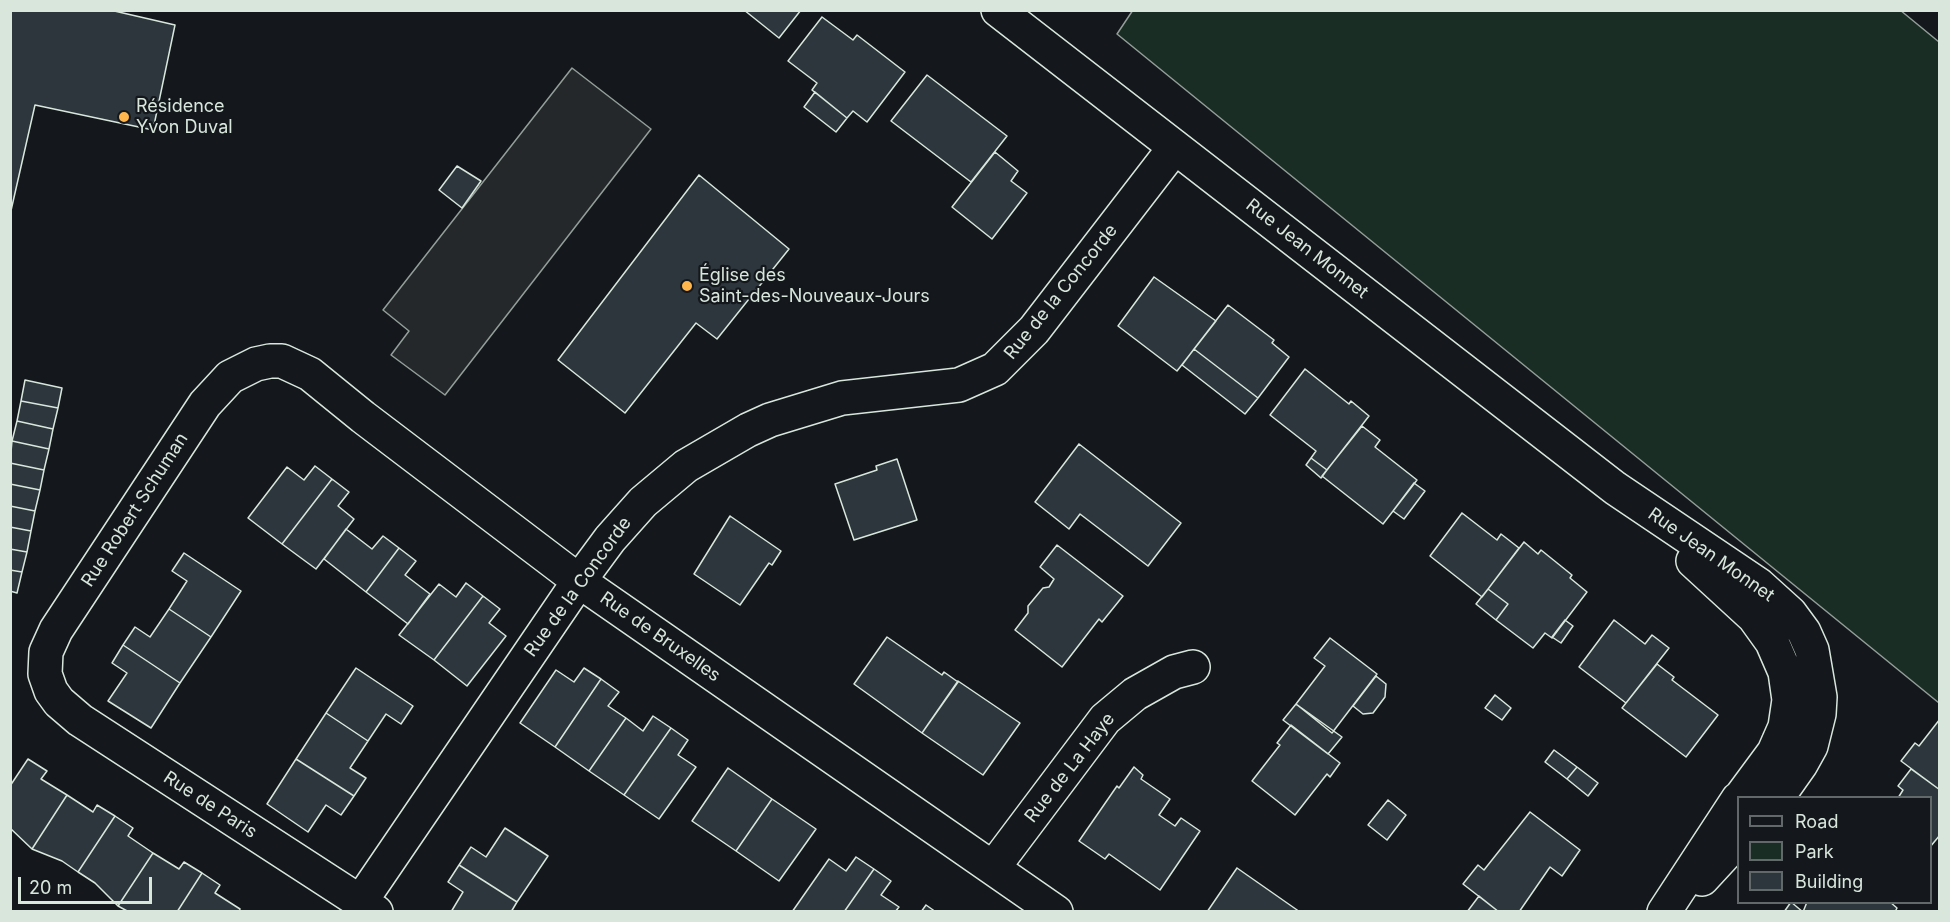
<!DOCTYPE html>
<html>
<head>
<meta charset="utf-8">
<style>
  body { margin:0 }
  #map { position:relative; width:1950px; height:922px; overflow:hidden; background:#14181c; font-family:Inter,sans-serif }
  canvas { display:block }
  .frame { position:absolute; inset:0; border:12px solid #d8e6dc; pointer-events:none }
  .legend { position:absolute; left:1737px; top:796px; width:195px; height:108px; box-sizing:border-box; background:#14181c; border:2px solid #626a69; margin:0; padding:8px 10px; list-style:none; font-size:18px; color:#d8e6dc }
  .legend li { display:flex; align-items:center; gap:12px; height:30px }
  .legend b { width:30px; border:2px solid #626a69 }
  .scale { position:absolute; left:18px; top:877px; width:134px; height:27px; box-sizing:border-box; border:3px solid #d8e6dc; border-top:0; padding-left:8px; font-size:18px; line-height:21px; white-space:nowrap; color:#d8e6dc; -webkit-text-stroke:4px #14181c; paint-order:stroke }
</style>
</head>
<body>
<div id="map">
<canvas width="1950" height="922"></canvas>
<div class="frame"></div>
<ul class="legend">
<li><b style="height:8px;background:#14181c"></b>Road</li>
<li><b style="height:16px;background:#1a2d24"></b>Park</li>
<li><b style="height:16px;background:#2c363c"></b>Building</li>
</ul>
<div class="scale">20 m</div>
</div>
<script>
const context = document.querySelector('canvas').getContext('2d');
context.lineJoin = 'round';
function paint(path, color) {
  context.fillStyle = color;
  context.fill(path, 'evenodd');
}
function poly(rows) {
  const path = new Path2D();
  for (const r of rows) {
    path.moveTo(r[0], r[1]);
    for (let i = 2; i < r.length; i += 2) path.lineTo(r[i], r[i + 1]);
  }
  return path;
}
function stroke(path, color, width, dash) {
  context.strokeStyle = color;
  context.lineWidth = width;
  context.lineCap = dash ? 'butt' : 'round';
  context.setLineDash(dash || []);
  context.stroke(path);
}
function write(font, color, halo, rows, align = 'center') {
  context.font = font + ' Inter,sans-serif';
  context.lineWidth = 4.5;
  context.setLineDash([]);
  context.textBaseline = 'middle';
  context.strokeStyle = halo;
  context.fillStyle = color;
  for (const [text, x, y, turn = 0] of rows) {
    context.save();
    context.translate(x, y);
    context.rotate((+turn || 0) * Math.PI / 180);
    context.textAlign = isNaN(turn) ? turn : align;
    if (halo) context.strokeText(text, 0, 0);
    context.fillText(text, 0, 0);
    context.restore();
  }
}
const green = poly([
  [1133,10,1900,10,1939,42,1939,703,1117,34,1133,10]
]);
const parking = poly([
  [572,68,651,129,445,395,391,355,409,331,383,310,572,68]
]);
const building = poly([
  [10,10,110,10,175,25,153,130,35,105,10,215,10,10],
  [744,10,801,10,779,38,744,10],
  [822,17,853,40,857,35,905,72,867,122,853,111,847,118,812,90,817,83,788,61,822,17],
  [927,75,1007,136,971,182,891,121,927,75],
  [815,92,847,118,836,132,804,107,815,92],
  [995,152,1018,171,1011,181,1027,193,992,239,952,207,995,152],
  [457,166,481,181,462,208,439,190,457,166],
  [699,175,789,249,717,339,696,323,625,413,558,360,699,175],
  [1154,277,1216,321,1177,371,1118,326,1154,277],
  [1228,305,1274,340,1272,343,1289,357,1258,398,1194,349,1228,305],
  [1194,349,1258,398,1245,414,1182,365,1194,349],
  [1305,369,1349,404,1351,401,1369,416,1327,470,1311,458,1316,451,1270,415,1305,369],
  [25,380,62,388,58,408,21,401,25,380],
  [21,401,58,408,53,429,17,421,21,401],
  [17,421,53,429,49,449,12,441,17,421],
  [1362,426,1380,440,1375,447,1417,480,1383,524,1322,476,1362,426],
  [12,441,49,449,44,470,10,463,12,441],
  [1079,444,1181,523,1148,566,1080,514,1069,529,1035,502,1079,444],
  [1311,458,1327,470,1321,478,1306,465,1311,458],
  [897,459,917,520,854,540,835,484,877,470,876,466,897,459],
  [10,463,44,470,40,490,10,484,10,463],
  [315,466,332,479,282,544,248,518,287,467,304,480,315,466],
  [332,479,349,492,338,506,354,519,316,569,282,544,332,479],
  [1414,483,1425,491,1404,519,1393,511,1414,483],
  [10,484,40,490,35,511,10,506,10,484],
  [10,506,35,511,31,531,10,527,10,506],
  [1462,513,1497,540,1501,534,1519,548,1482,597,1430,556,1462,513],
  [730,516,781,551,772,565,769,563,740,605,694,574,730,516],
  [10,527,31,531,27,552,10,549,10,527],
  [346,529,372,549,383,536,399,548,366,592,324,559,346,529],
  [1524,542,1538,554,1541,550,1572,575,1570,578,1587,592,1552,638,1545,633,1533,648,1496,620,1508,604,1488,589,1524,542],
  [1057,545,1123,596,1102,622,1099,619,1062,667,1015,630,1028,613,1028,606,1043,588,1049,587,1054,579,1040,567,1057,545],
  [399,548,416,561,405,575,430,594,408,624,366,592,399,548],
  [10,549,27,552,22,572,10,570,10,549],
  [184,553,241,591,211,637,169,609,187,581,172,571,184,553],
  [10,570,22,572,17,593,10,591,10,570],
  [466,583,483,596,434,660,399,635,439,584,456,597,466,583],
  [1488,589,1508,604,1496,620,1476,604,1488,589],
  [483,596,500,609,489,623,506,636,467,686,434,660,483,596],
  [169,609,211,637,180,683,123,645,135,627,150,637,169,609],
  [1565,620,1573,626,1561,643,1552,637,1565,620],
  [1614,620,1645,644,1652,635,1669,648,1626,703,1579,667,1614,620],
  [887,637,942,675,944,672,958,682,922,733,854,684,887,637],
  [1330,638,1377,674,1332,733,1296,704,1325,666,1314,658,1330,638],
  [123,645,180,683,151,728,108,701,127,673,112,663,123,645],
  [1657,664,1674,677,1672,680,1718,715,1686,757,1622,708,1657,664],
  [356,668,413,706,401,724,386,714,368,741,326,713,356,668],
  [584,668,601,679,555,747,520,723,556,670,574,682,584,668],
  [1376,676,1386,684,1385,697,1373,713,1363,714,1353,706,1376,676],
  [601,679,619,692,608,706,626,718,589,771,555,747,601,679],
  [958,681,1020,723,983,775,922,733,958,681],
  [1495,695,1511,708,1502,720,1485,708,1495,695],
  [1296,704,1342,737,1328,754,1283,720,1296,704],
  [326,713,368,741,350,768,366,778,354,796,296,759,326,713],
  [653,716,671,728,624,795,589,771,626,718,643,731,653,716],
  [1940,719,1940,790,1901,761,1915,743,1919,746,1940,719],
  [1291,725,1340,763,1330,777,1327,774,1295,815,1252,781,1280,745,1277,743,1291,725],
  [671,728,688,740,678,755,696,767,659,819,624,795,671,728],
  [1554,750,1577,767,1567,779,1545,762,1554,750],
  [28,759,47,771,41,779,67,795,32,849,10,828,10,786,28,759],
  [296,759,354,796,341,815,326,805,308,832,267,804,296,759],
  [1134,767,1143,775,1141,779,1170,799,1159,815,1175,826,1181,818,1200,831,1160,890,1109,854,1105,859,1079,841,1117,786,1119,788,1134,767],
  [1577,767,1598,783,1588,796,1567,779,1577,767],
  [728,768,772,799,736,851,692,821,728,768],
  [1911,769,1940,790,1940,835,1930,847,1930,798,1898,798,1903,790,1898,786,1911,769],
  [67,795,93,812,97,805,115,816,78,872,62,861,32,849,67,795],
  [772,799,816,829,779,881,736,851,772,799],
  [1388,800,1406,815,1387,840,1368,825,1388,800],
  [1530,812,1580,850,1562,876,1550,867,1519,912,1499,912,1463,884,1478,865,1484,870,1530,812],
  [115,816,133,828,128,836,153,853,118,906,95,883,78,872,115,816],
  [505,828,548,856,517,902,459,865,471,847,486,857,505,828],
  [153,853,179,869,184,862,202,873,177,912,129,912,118,906,153,853],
  [856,857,874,869,844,912,792,912,829,859,846,871,856,857],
  [459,865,517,902,511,912,451,912,463,892,448,882,459,865],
  [1237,868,1300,912,1207,912,1237,868],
  [874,869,891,881,881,895,899,907,895,912,844,912,874,869],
  [202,873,220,885,215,893,240,909,239,912,177,912,202,873],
  [1479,896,1499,912,1467,912,1479,896],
  [1791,902,1803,912,1784,912,1791,902],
  [1807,902,1890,902,1897,908,1895,912,1803,912,1807,902],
  [926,905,936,912,921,912,926,905]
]);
const minor = poly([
  [998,10,1615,488,1759,585,1790,613,1804,632,1812,650,1820,697,1819,714,1811,746,1801,764,1777,798],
  [1693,561,1754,617,1772,642,1785,672,1789,700,1785,727,1774,752,1740,798],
  [993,868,1105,719,1135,694,1174,672,1193,667],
  [1702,879,1738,840],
  [361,901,579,581,610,539,643,502,686,466,748,430,770,420,842,398,959,385,995,369,1034,330,1175,147],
  [376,912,80,720,59,702,51,691,45,674,46,652,56,630,205,404,230,377,256,364,270,361,282,361,310,374,363,417,579,581,1056,912],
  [1664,912,1738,799]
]);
const markers = [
  [124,117,6,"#ffb74d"],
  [687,286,6,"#ffb74d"]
];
const poiNames = [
  ["Résidence",136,107],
  ["Yvon Duval",136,128],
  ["Église des",699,276],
  ["Saint-des-Nouveaux-Jours",699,297]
];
const streetNames = [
  ["Rue Jean Monnet",1307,249,38],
  ["Rue de la Concorde",1061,292,-51],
  ["Rue Robert Schuman",135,510,-57],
  ["Rue Jean Monnet",1711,555,35],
  ["Rue de la Concorde",578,587,-54],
  ["Rue de Bruxelles",660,637,35],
  ["Rue de La Haye",1070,768,-52],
  ["Rue de Paris",210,805,33]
];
paint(green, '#1a2d24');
stroke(green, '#939e99', 1.5);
paint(parking, '#24282b');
stroke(parking, '#939e99', 1.5);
paint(building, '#2c363c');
stroke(building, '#d8e6dc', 1.5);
stroke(minor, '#d8e6dc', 36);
stroke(minor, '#14181c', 33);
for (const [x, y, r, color] of markers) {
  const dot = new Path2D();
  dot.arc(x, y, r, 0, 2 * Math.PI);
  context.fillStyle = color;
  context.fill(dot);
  stroke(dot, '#14181c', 2);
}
write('18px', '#d8e6dc', '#14181c', poiNames, 'left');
write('18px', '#d8e6dc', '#14181c', streetNames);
</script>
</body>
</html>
